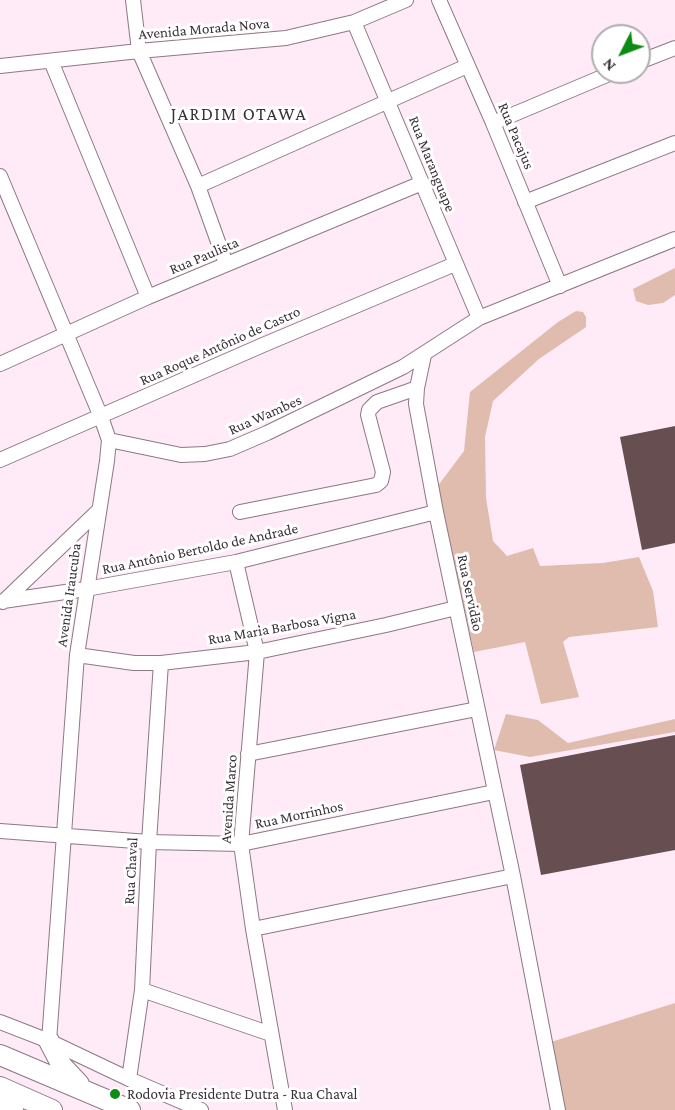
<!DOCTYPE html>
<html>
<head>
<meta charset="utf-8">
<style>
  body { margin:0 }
  #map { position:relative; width:675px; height:1110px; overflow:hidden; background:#feebf7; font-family:"Crimson Pro",serif }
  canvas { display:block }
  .north { position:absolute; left:591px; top:24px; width:60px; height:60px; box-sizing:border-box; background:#fff; border:2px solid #b0adaf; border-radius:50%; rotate:228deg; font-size:16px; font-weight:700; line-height:24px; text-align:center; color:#3a3137 }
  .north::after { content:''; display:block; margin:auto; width:21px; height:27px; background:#0d8b15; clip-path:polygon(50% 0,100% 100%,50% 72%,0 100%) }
</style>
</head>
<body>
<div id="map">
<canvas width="675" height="1110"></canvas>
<div class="north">N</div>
</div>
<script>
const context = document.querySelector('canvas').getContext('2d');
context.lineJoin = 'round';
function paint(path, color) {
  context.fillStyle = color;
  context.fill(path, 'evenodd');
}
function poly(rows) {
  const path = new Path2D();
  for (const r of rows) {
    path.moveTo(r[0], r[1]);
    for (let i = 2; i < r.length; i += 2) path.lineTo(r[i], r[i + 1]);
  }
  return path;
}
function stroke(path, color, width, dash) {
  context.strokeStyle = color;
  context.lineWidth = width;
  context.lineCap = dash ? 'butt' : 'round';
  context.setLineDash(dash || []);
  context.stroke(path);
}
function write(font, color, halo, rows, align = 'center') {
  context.font = font + ' "Crimson Pro",serif';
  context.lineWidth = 6;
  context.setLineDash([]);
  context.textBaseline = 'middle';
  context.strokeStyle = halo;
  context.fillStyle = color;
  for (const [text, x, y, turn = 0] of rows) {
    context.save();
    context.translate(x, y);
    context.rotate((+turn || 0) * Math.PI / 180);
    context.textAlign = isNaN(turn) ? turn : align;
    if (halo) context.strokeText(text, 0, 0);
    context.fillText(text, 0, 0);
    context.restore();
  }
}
const green = poly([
  [675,268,675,295,663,303,648,305,636,301,633,289],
  [576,311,583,312,586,317,586,327,539,359,493,401,485,437,486,498,493,541,507,556,533,548,540,566,603,563,639,557,653,591,658,627,569,637,563,642,579,697,541,704,525,642,474,652,437,487,464,451,470,392,558,322],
  [506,714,538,720,568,743,675,719,675,732,530,757,494,750],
  [675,1003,675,1110,563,1110,551,1042]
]);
const building = poly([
  [675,426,675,543,642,550,620,437],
  [675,735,675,850,541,875,520,765]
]);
const minor = poly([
  [133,0,139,51,198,186,226,264],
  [439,0,493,123,560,286],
  [354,22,479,318],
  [51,61,148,297],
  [639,62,675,48],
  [0,66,139,51,286,38,354,22,406,0],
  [493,123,614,72],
  [0,176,101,417,109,440,107,461,77,655,49,1041],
  [198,186,467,66],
  [525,202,675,143],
  [424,355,417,388,416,404,436,512,513,876,558,1110],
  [0,364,148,297,422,183],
  [109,440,181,455,205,454,230,449,267,433,403,367,479,318,675,239],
  [0,460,263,345,455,264],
  [240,512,376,485,381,481,383,472,368,415,369,410,377,402,417,388],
  [236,562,257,652,241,844,253,929,285,1110],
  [3,601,86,589,236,562,436,512],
  [3,602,98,511],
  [77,655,134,663,161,663,257,652,386,625,456,608],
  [248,754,477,709],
  [0,831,149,842,241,844,494,792],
  [253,929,513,876],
  [142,990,271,1034],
  [0,1022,49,1041,129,1079,201,1110],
  [129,1079,142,990,149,842,161,663]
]);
const highway = poly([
  [49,1041,62,1066,79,1084],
  [0,1055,130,1110],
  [0,1087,52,1110],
  [0,1104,13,1110]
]);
const markers = [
  [115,1094,6,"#0d8b15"]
];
const streetNames = [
  ["Avenida Morada Nova",204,29,-5],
  ["Rua Pacajus",516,136,67],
  ["Rua Maranguape",432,164,68],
  ["Rua Paulista",204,256,-23],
  ["Rua Roque Antônio de Castro",220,346,-24],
  ["Rua Wambes",265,415,-24],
  ["Rua Antônio Bertoldo de Andrade",200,549,-12],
  ["Rua Servidão",470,593,78],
  ["Avenida Iraucuba",69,595,-82],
  ["Rua Maria Barbosa Vigna",282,627,-10],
  ["Avenida Marco",229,799,-86],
  ["Rua Morrinhos",299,815,-12],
  ["Rua Chaval",131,871,-87]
];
const poiNames = [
  ["Rodovia Presidente Dutra - Rua Chaval",127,1094]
];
const quarterNames = [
  ["JARDIM OTAWA",239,114]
];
paint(green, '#dfbcad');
paint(building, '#674f51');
stroke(minor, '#8d7885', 16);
stroke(highway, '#8d7885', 22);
stroke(minor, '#fff', 14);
stroke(highway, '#fff', 20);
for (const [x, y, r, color] of markers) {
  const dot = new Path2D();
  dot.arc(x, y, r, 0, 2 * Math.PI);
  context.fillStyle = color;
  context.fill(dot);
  stroke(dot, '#fff', 2);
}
write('15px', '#3a3137', '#fff', streetNames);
write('15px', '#3a3137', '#fff', poiNames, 'left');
context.letterSpacing = '1.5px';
write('18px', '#3a3137', '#fff', quarterNames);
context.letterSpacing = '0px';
</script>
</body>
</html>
